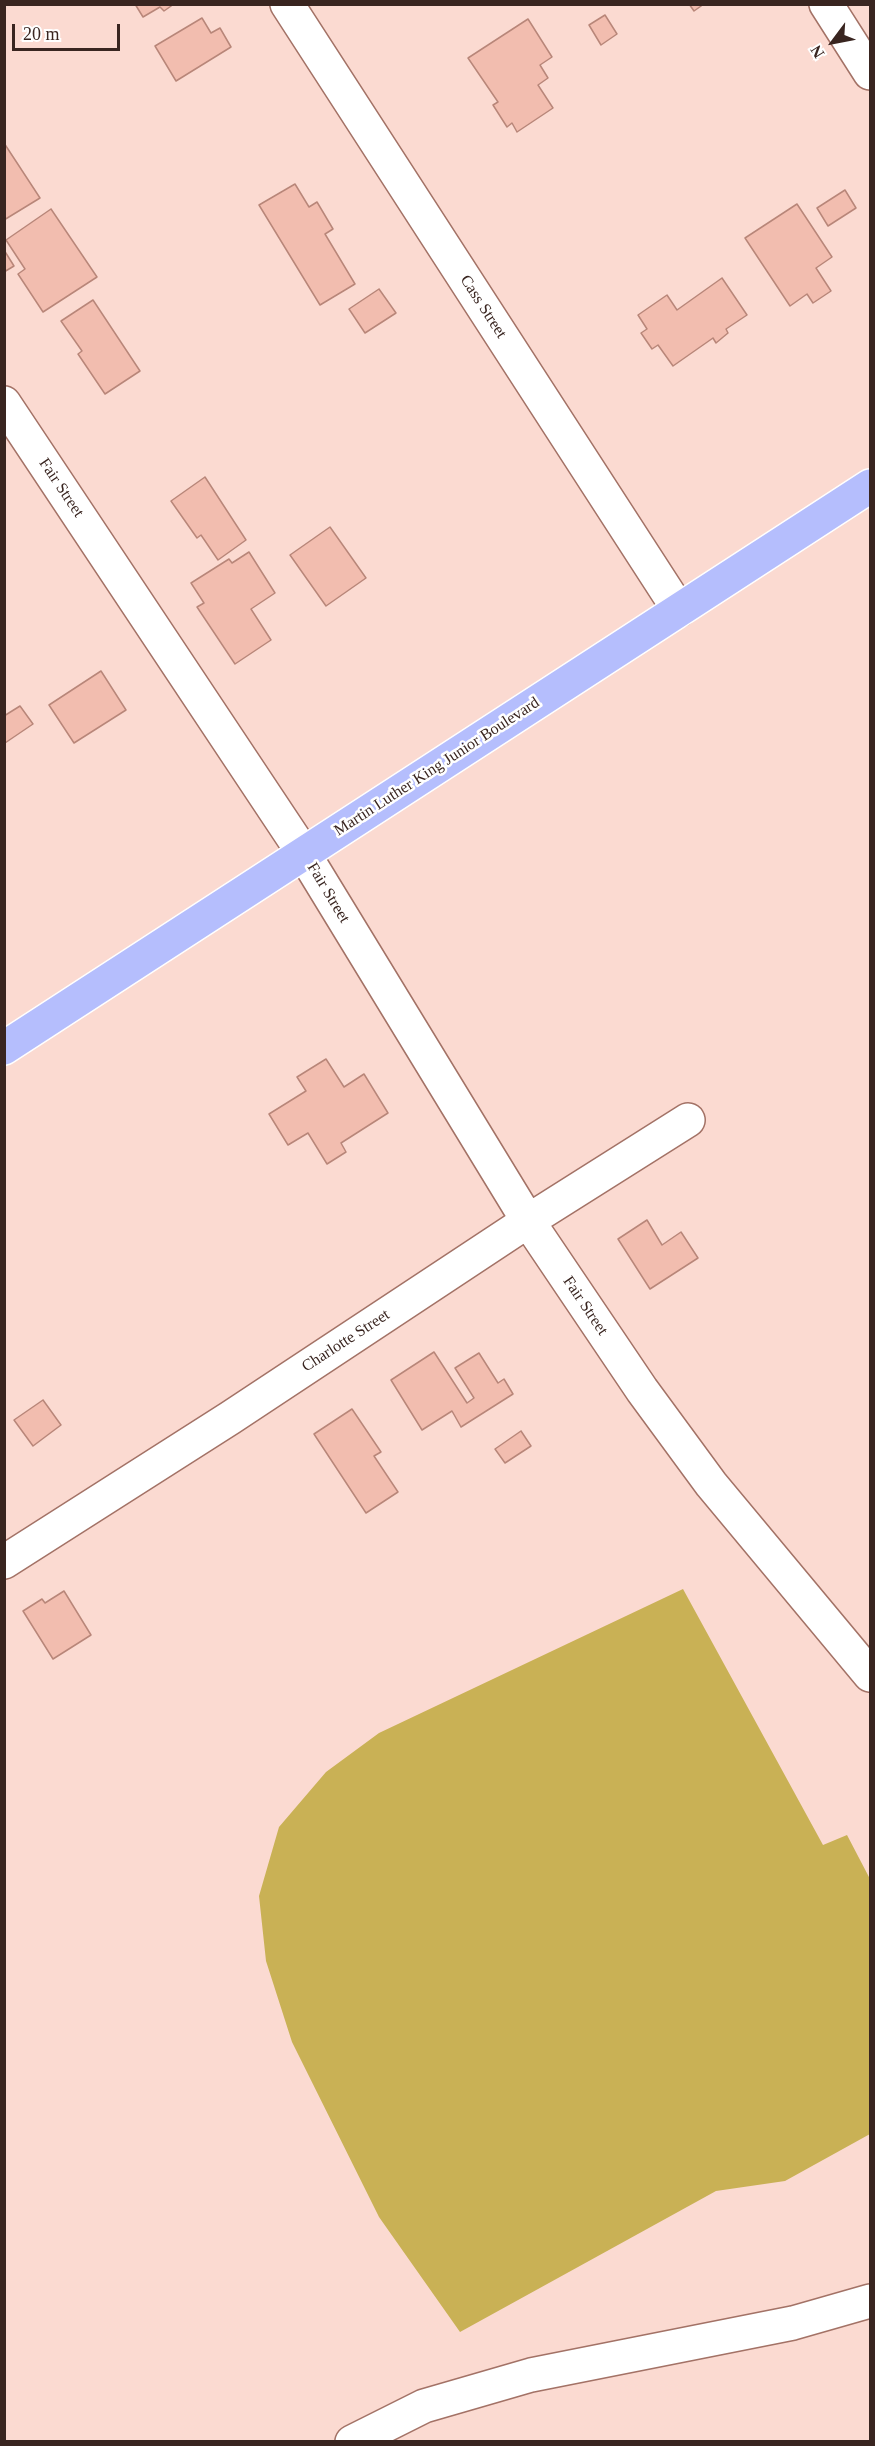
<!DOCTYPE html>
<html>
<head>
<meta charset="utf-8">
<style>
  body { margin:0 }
  #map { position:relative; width:875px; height:2446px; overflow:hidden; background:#fbdad1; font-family:Georgia,serif }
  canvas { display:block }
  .frame { position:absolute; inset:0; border:6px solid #392520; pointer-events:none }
  .north { position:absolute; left:803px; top:12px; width:60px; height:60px; -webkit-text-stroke:4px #fff; paint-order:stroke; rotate:238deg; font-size:16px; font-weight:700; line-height:24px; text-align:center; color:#392520 }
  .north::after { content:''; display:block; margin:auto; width:21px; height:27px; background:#392520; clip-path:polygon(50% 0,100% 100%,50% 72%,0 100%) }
  .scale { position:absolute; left:12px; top:24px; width:108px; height:27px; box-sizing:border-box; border:3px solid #392520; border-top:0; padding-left:8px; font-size:18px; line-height:21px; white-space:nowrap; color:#392520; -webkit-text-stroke:4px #fff; paint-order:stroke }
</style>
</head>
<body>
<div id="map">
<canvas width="875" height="2446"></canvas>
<div class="frame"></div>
<div class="north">N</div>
<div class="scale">20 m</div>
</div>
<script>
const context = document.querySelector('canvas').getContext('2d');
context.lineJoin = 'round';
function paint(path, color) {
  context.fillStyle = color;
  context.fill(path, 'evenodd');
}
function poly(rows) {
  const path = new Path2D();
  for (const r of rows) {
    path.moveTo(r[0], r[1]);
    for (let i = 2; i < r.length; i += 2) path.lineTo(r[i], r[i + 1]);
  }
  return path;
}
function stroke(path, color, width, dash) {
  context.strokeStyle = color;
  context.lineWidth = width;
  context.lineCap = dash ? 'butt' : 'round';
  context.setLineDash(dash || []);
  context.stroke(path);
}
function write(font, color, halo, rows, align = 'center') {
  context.font = font + ' Georgia,serif';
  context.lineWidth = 5;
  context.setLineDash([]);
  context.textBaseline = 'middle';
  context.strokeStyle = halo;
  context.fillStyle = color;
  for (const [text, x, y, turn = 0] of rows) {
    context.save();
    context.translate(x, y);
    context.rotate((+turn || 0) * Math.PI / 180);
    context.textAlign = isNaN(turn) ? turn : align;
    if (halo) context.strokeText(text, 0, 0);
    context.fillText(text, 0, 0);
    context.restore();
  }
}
const green = poly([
  [683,1589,823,1845,847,1835,870,1879,870,2134,785,2181,716,2191,460,2332,379,2217,292,2042,266,1961,259,1896,279,1827,326,1772,379,1733]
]);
const building = poly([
  [135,4,174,4,164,11,160,7,143,17,135,4],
  [689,4,704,4,694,11,689,4],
  [605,15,617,34,601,45,589,25,605,15],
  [202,18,211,33,220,28,231,47,176,81,155,46,202,18],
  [528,19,552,57,540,65,548,78,538,85,553,108,517,132,512,123,507,127,493,105,498,102,468,58,528,19],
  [4,143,40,198,4,220,4,143],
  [295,184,309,207,317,202,333,229,325,234,355,284,320,305,259,205,295,184],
  [845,190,856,208,828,226,817,208,845,190],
  [797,204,832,257,816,268,831,291,813,303,807,294,790,306,745,238,797,204],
  [51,209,97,277,43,312,18,274,25,269,6,240,51,209],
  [4,250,14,266,4,272,4,250],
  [722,278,747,315,726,329,728,333,716,343,713,338,673,366,658,345,652,349,641,333,647,329,638,315,667,295,677,310,722,278],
  [379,289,396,313,365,333,349,309,379,289],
  [93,300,140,371,105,394,78,354,82,351,61,321,93,300],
  [205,477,246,540,218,560,201,535,197,538,171,501,205,477],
  [330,527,366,578,326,606,290,555,330,527],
  [249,552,275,593,251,609,271,640,235,664,197,607,204,603,191,583,229,559,232,563,249,552],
  [101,671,126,710,74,743,49,705,101,671],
  [20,706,33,724,5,743,4,716,20,706],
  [326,1059,344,1087,364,1074,388,1113,341,1143,346,1152,327,1164,308,1133,288,1145,269,1114,306,1091,297,1077,326,1059],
  [647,1220,662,1245,681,1232,698,1258,650,1289,618,1239,647,1220],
  [434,1352,467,1403,474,1398,455,1368,479,1353,498,1383,504,1379,513,1394,461,1427,452,1411,422,1430,391,1380,434,1352],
  [43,1400,61,1425,33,1446,14,1420,43,1400],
  [352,1409,381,1452,374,1456,398,1492,366,1513,314,1434,352,1409],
  [521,1431,531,1446,505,1463,495,1449,521,1431],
  [64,1591,91,1635,53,1659,23,1611,42,1599,45,1603,64,1591]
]);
const minor = poly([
  [287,4,679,610],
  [826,4,870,73],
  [4,403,304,854,528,1221,642,1390,711,1484,870,1675],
  [4,1562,230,1418,528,1221,688,1120],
  [352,2442,424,2406,531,2375,793,2323,870,2301]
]);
const major = poly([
  [4,1048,870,486]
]);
const streetNames = [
  ["Cass Street",483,307,57],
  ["Fair Street",61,488,56],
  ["Martin Luther King Junior Boulevard",437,767,-33],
  ["Fair Street",328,893,59],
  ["Fair Street",585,1306,56],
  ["Charlotte Street",346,1341,-33]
];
paint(green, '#c9b155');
paint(building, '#f2bdaf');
stroke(building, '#b88679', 1.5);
stroke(minor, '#a37266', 36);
stroke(major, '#fff', 36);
stroke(minor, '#fff', 33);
stroke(major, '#b5befd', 33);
write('16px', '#392520', '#fff', streetNames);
</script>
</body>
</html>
